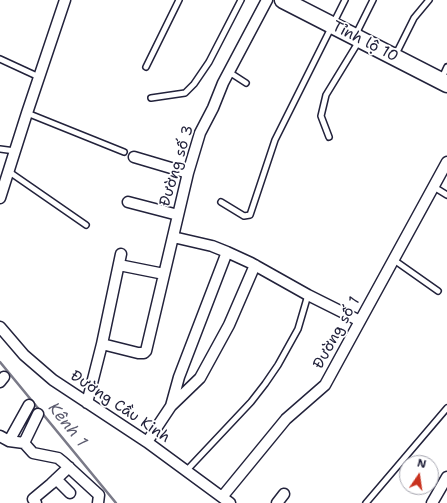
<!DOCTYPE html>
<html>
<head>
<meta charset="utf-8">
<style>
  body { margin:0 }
  #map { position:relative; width:447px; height:503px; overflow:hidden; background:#fff; font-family:"Shantell Sans",sans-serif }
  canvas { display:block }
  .north { position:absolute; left:399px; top:455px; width:40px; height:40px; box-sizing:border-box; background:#fff; border:1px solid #a7a7b1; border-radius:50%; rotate:13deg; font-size:11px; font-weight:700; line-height:16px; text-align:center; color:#22223b }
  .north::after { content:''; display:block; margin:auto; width:14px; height:18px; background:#c8321e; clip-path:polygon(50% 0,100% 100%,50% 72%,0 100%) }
</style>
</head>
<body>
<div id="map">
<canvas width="447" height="503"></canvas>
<div class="north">N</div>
</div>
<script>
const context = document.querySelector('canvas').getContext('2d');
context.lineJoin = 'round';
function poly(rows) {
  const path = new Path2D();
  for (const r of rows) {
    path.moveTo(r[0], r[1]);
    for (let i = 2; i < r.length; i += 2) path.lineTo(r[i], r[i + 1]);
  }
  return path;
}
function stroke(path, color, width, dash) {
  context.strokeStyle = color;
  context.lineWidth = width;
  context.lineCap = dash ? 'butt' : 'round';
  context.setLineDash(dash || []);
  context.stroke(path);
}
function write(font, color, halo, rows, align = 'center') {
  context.font = font + ' "Shantell Sans",sans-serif';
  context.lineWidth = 3.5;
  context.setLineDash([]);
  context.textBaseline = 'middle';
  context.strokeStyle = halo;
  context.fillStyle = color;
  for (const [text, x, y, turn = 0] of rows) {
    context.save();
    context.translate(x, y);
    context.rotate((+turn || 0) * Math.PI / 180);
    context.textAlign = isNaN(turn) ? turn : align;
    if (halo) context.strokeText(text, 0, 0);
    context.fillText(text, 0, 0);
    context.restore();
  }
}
const stream = poly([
  [0,362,116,503]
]);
const lane = poly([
  [355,36,373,0],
  [395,56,414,18,429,0],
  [0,59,39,77],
  [146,67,179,0],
  [229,72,246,83],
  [441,80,447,67],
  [151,98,185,93,194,84,209,62,241,0],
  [27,113,124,152],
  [329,137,321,116,326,95,359,41],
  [0,149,15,151],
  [8,171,86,225],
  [434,187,447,195],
  [221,202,244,216,250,215,275,140,345,0],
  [394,260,438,291],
  [187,470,251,402,265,384,278,365,298,329,308,295],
  [366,503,447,408]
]);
const street = poly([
  [134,157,188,173],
  [0,198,27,113,65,0],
  [128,202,178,215],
  [173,237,212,246,227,252,251,263,308,295,360,321],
  [119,265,164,274],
  [0,327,24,355,53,380,147,442,230,503],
  [102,344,138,353,144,353,146,351,188,173,200,133,213,108,223,83,267,0],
  [0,382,4,377],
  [87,403,102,344,121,254],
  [171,406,200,378,229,325,255,265],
  [0,436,9,441,24,443,33,453,58,458,63,462,99,495,98,503],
  [9,441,29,405],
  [147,442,171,406,179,377,227,252],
  [24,443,38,414],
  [56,479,70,493],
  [222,497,286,419,325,385,447,162],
  [36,503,33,499,51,484,69,467],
  [277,503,284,494],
  [432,503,447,477]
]);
const primary = poly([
  [283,0,447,84]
]);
const streetNames = [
  ["Tỉnh lộ 10",365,42,27],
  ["Đường số 3",177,166,-73],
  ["Đường số 1",337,333,-61],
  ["Đường Cầu Kinh",120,407,34]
];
const waterNames = [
  ["Kênh 1",67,425,51]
];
stroke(stream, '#7a7a88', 2.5);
stroke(lane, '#22223b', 8);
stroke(street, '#22223b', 13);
stroke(primary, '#22223b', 19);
stroke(lane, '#fff', 5);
stroke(street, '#fff', 10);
stroke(primary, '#fff', 16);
write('15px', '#22223b', '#fff', streetNames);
write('italic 16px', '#5c5c6f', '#fff', waterNames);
</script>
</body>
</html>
